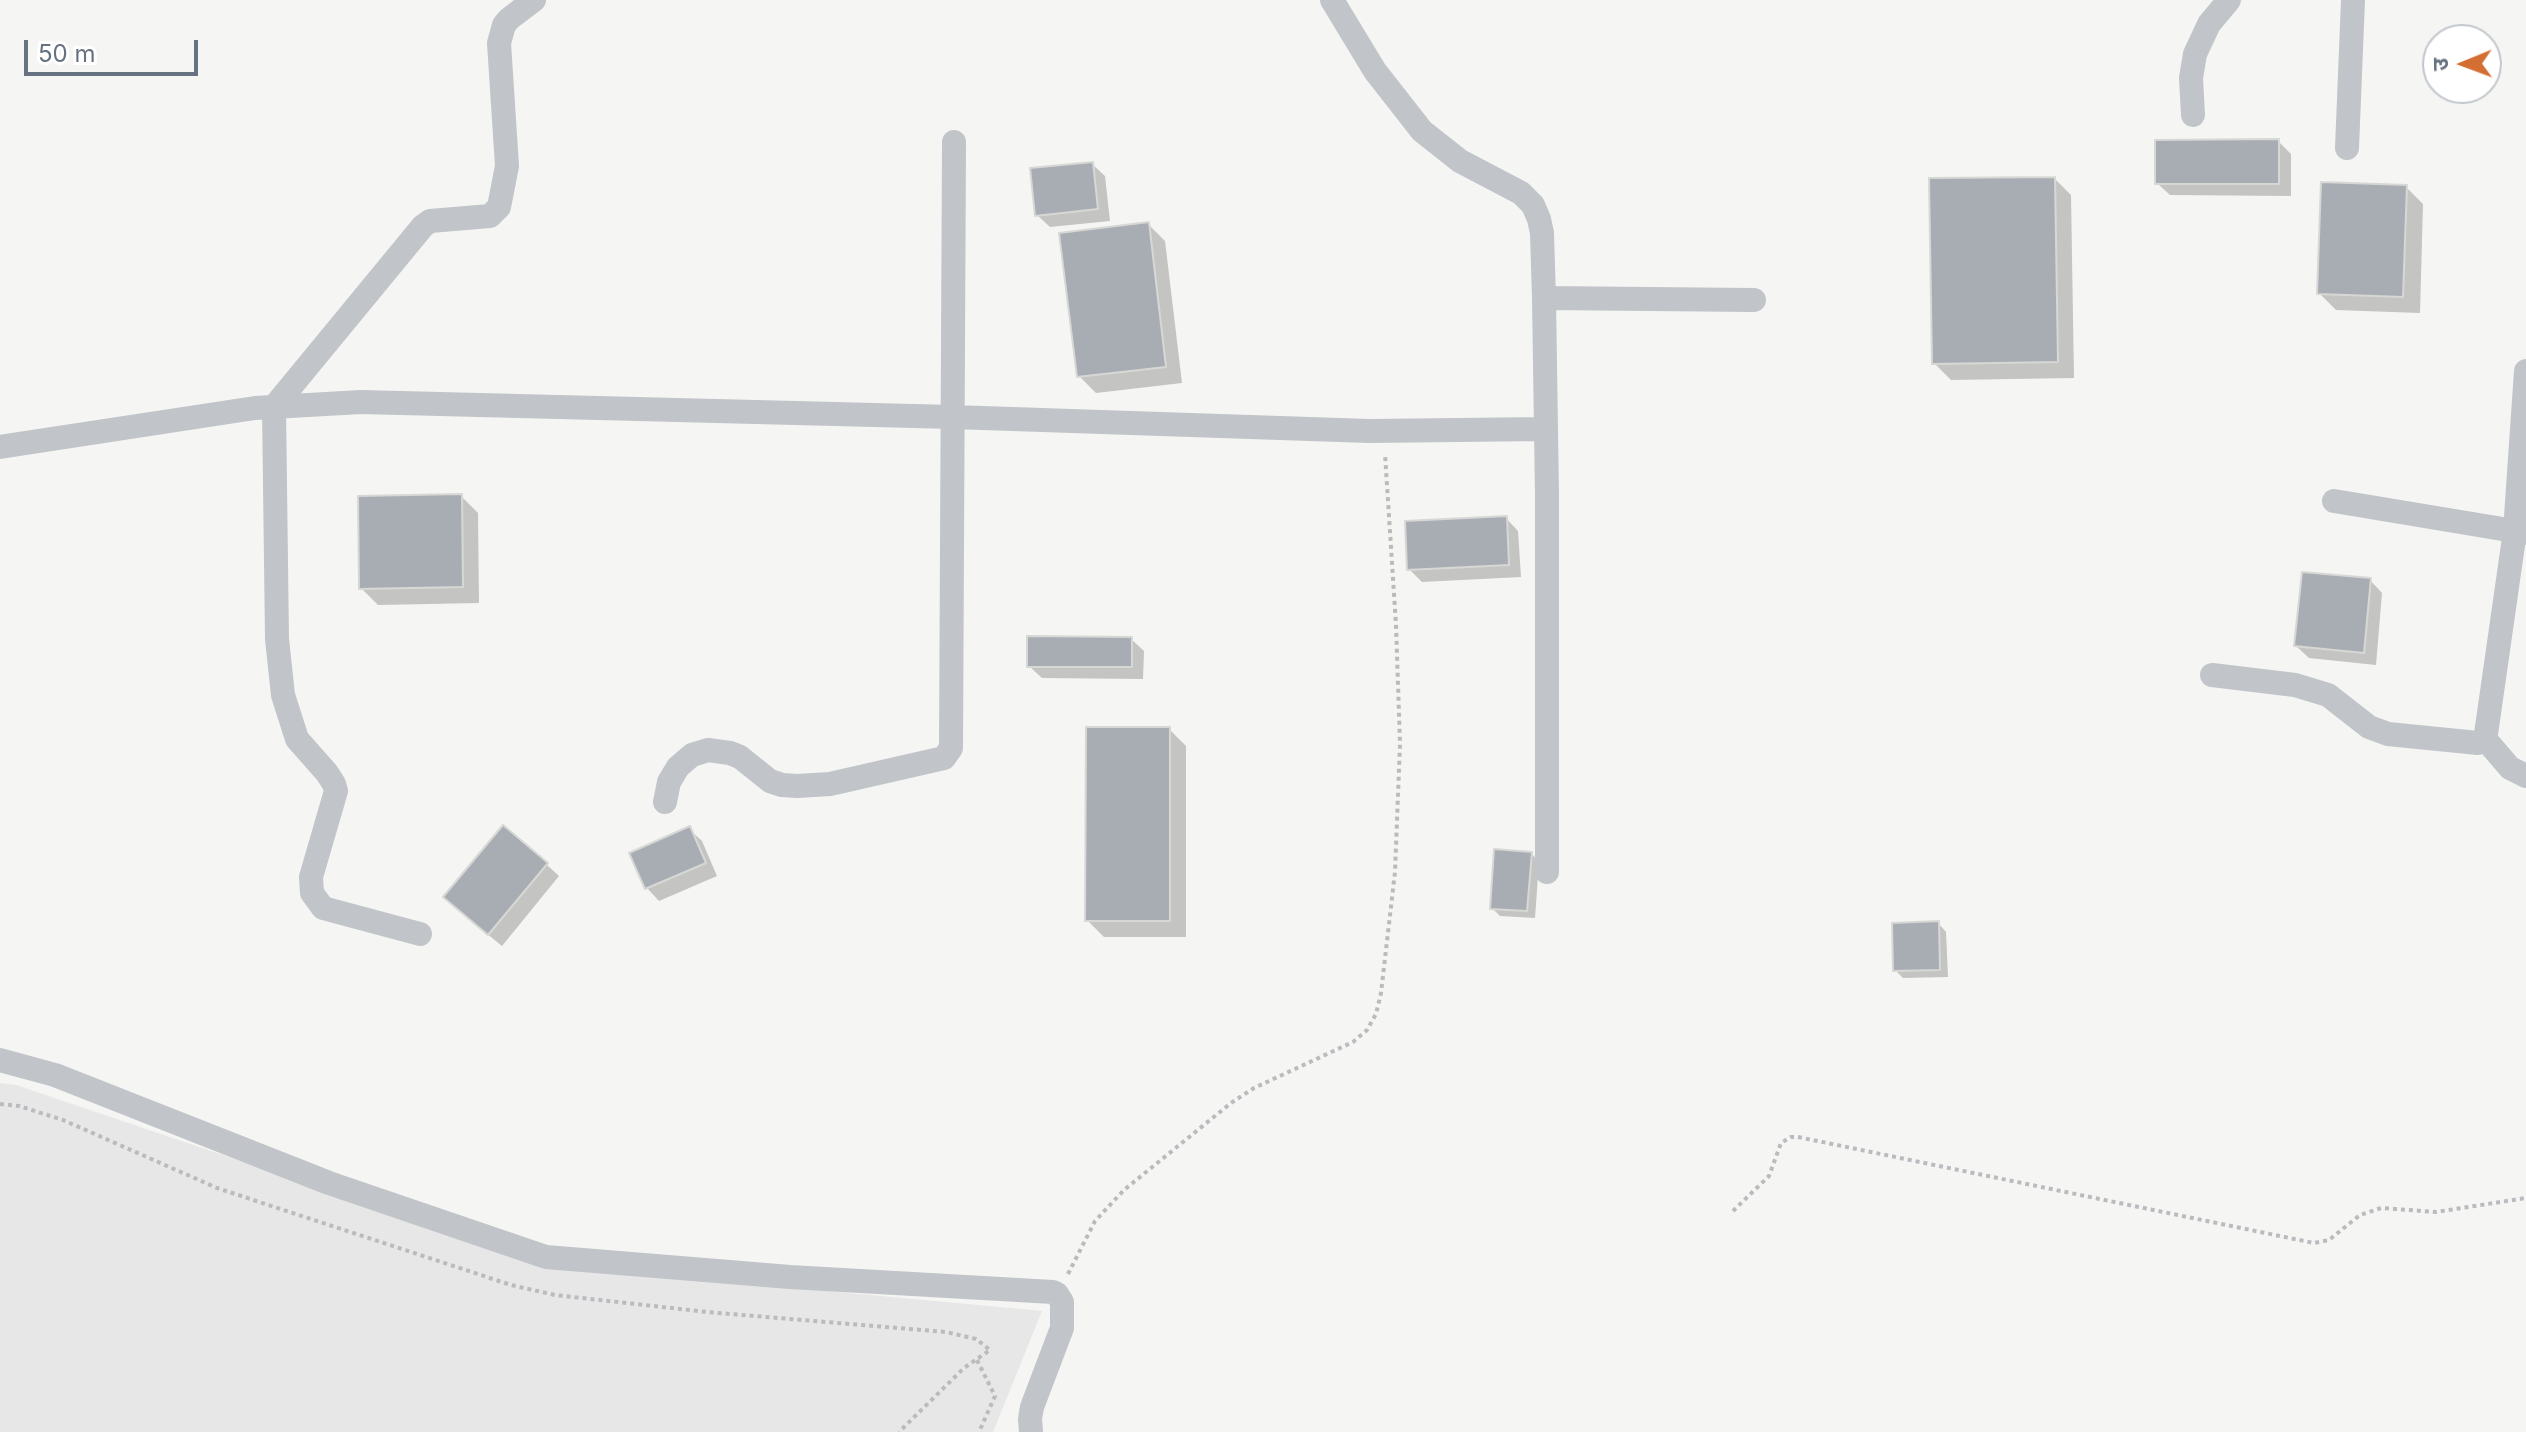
<!DOCTYPE html>
<html>
<head>
<meta charset="utf-8">
<style>
  body { margin:0 }
  #map { position:relative; width:2526px; height:1432px; overflow:hidden; background:#f5f6f3; font-family:Inter,"Noto Sans Devanagari",sans-serif }
  canvas { display:block }
  .north { position:absolute; left:2422px; top:24px; width:80px; height:80px; box-sizing:border-box; background:#fff; border:2px solid #c2c7cd; border-radius:50%; rotate:269deg; font-size:22px; font-weight:700; line-height:32px; text-align:center; color:#677281 }
  .north::after { content:''; display:block; margin:auto; width:28px; height:36px; background:#d46f34; clip-path:polygon(50% 0,100% 100%,50% 72%,0 100%) }
  .scale { position:absolute; left:24px; top:40px; width:174px; height:36px; box-sizing:border-box; border:4px solid #677281; border-top:0; padding-left:10px; font-size:24px; line-height:28px; white-space:nowrap; color:#677281; -webkit-text-stroke:6px #fff; paint-order:stroke }
</style>
</head>
<body>
<div id="map">
<canvas width="2526" height="1432"></canvas>
<div class="north">उ</div>
<div class="scale">50 m</div>
</div>
<script>
const context = document.querySelector('canvas').getContext('2d');
context.lineJoin = 'round';
function paint(path, color) {
  context.fillStyle = color;
  context.fill(path, 'evenodd');
}
function poly(rows) {
  const path = new Path2D();
  for (const r of rows) {
    path.moveTo(r[0], r[1]);
    for (let i = 2; i < r.length; i += 2) path.lineTo(r[i], r[i + 1]);
  }
  return path;
}
function stroke(path, color, width, dash) {
  context.strokeStyle = color;
  context.lineWidth = width;
  context.lineCap = dash ? 'butt' : 'round';
  context.setLineDash(dash || []);
  context.stroke(path);
}
const built = poly([
  [0,1083,16,1085,548,1265,1042,1311,993,1432,0,1432]
]);
const shadow = poly([
  [2278,141,2291,154,2291,196,2170,195,2157,183],
  [1092,164,1105,176,1110,221,1050,227,1037,215],
  [2055,179,2071,195,2074,378,1951,380,1934,363],
  [2406,187,2423,204,2420,313,2336,310,2319,293],
  [1148,224,1165,241,1182,383,1096,393,1079,376],
  [461,496,478,513,479,603,378,605,361,588],
  [1506,518,1518,531,1521,577,1422,582,1409,569],
  [2370,580,2382,593,2376,665,2309,658,2296,646],
  [1131,639,1144,651,1143,679,1042,678,1029,666],
  [1169,729,1186,746,1186,937,1104,937,1087,920],
  [689,829,702,841,717,876,659,901,647,888],
  [1531,853,1539,862,1535,918,1500,916,1492,908],
  [546,864,559,876,502,946,458,910],
  [1938,923,1946,932,1948,977,1903,978,1895,970]
]);
const building = poly([
  [2279,139,2279,184,2155,184,2155,140,2279,139],
  [1093,162,1098,209,1035,216,1030,168,1093,162],
  [2055,177,2058,362,1932,364,1929,178,2055,177],
  [2321,182,2407,185,2403,297,2317,294,2321,182],
  [1149,222,1166,367,1077,377,1059,233,1149,222],
  [462,494,463,587,359,589,358,496,462,494],
  [1507,516,1509,565,1407,570,1405,521,1507,516],
  [2302,572,2371,578,2364,653,2294,646,2302,572],
  [1027,636,1132,637,1132,667,1027,667,1027,636],
  [1086,727,1170,727,1170,921,1085,921,1086,727],
  [503,825,548,863,488,935,443,897,503,825],
  [690,826,706,863,645,889,629,853,690,826],
  [1494,849,1532,852,1527,911,1490,909,1494,849],
  [1939,921,1940,970,1893,971,1892,923,1939,921]
]);
const path = poly([
  [0,1104,19,1106,63,1120,217,1188,511,1285,555,1295,707,1312,946,1332,976,1339,990,1350,964,1368,899,1432],
  [1733,1211,1769,1176,1781,1143,1791,1137,1798,1137,2314,1243,2329,1240,2360,1215,2381,1208,2436,1212,2526,1198],
  [1068,1274,1095,1221,1124,1190,1231,1103,1254,1088,1353,1042,1367,1030,1376,1014,1381,993,1395,872,1400,744,1396,625,1385,454],
  [977,1360,995,1396,979,1432]
]);
const minor = poly([
  [1332,0,1375,71,1422,131,1460,161,1521,193,1533,205,1539,219,1542,233,1544,298,1547,495,1547,872],
  [2193,115,2191,78,2195,54,2209,24,2229,0],
  [2347,148,2353,0],
  [1544,298,1754,300],
  [0,447,255,408,361,402,953,417,1369,431,1545,429],
  [2334,501,2526,533],
  [2212,675,2295,685,2328,695,2369,727,2388,734,2478,743,2485,741,2515,531,2526,371],
  [2486,740,2510,768,2526,776],
  [665,802,669,782,678,767,692,755,708,750,730,753,740,757,770,781,782,785,797,786,830,784,944,758,951,748,954,142],
  [420,934,323,908,312,893,311,877,336,791,334,784,327,773,297,739,283,695,277,639,274,407,423,226,430,221,490,216,499,207,507,166,499,43,504,25,509,19,534,0],
  [0,1060,55,1075,329,1183,546,1257,790,1277,1053,1292,1057,1294,1062,1302,1062,1328,1032,1407,1030,1419,1031,1432]
]);
paint(built, '#e6e7e6');
paint(shadow, '#0003');
paint(building, '#a8adb4');
stroke(building, '#d7d7d5', 2);
stroke(path, '#b9bbbe', 4, [4, 4]);
stroke(minor, '#c1c4c8', 24);
</script>
</body>
</html>
